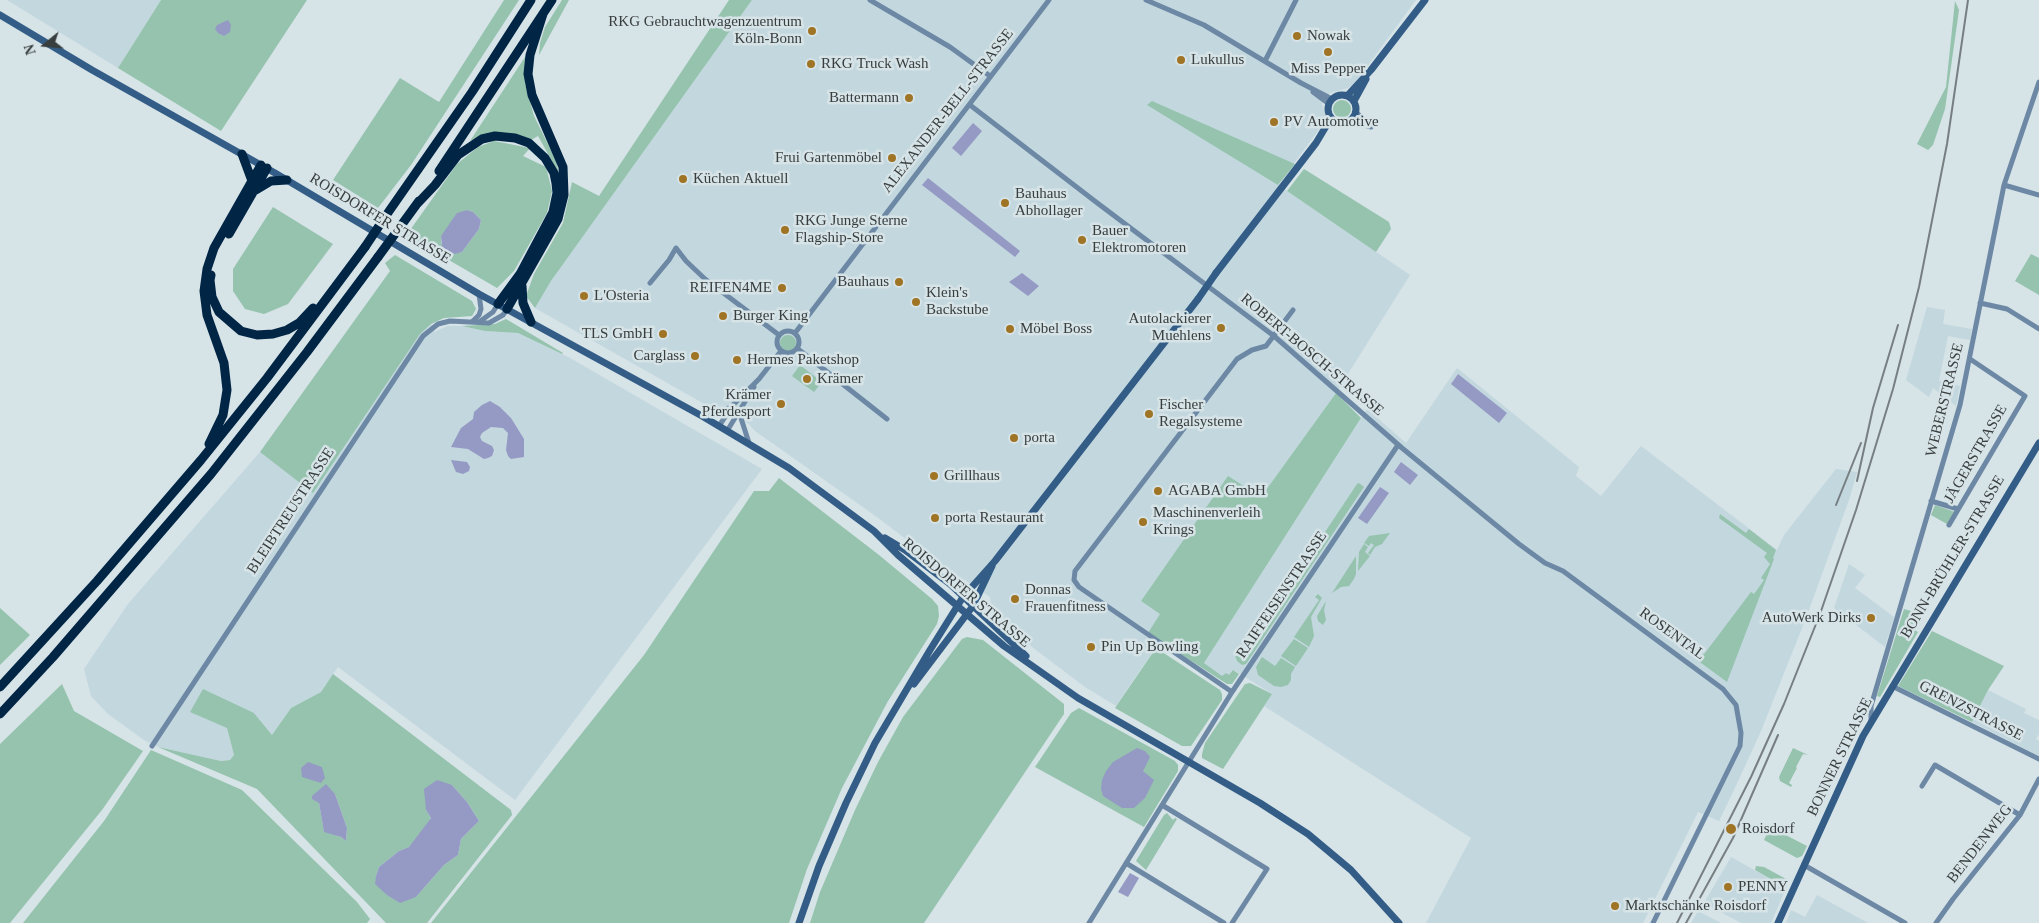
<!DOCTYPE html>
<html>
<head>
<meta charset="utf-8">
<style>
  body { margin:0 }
  #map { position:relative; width:2039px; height:923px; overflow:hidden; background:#d6e3e7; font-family:"Times New Roman",serif }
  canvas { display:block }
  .north { position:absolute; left:20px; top:20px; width:50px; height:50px; -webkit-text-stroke:4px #d6e3e7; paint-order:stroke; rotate:253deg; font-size:14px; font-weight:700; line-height:20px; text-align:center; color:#383d3e }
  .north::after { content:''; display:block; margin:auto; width:18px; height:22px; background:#383d3e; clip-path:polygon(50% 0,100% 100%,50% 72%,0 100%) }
</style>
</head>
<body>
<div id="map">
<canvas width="2039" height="923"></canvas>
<div class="north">N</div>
</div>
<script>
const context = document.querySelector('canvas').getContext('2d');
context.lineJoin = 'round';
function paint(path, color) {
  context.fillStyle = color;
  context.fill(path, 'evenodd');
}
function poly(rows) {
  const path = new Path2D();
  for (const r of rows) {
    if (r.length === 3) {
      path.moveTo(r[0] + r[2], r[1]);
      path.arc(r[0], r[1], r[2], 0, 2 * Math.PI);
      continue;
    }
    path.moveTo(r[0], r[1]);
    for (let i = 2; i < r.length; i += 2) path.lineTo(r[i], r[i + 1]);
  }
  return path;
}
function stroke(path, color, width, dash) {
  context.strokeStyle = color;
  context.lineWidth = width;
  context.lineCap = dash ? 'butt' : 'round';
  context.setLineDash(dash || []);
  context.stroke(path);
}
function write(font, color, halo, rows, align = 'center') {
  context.font = font + ' "Times New Roman",serif';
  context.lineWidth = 5;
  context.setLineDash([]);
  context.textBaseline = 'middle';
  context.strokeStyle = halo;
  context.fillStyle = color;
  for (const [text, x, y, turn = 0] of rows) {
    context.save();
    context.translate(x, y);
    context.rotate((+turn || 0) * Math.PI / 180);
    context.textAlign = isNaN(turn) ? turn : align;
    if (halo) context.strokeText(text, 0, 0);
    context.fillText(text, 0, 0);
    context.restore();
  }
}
const built = poly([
  [7,0,161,0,118,68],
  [752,0,1416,0,1355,83,1348,88,1330,93,1322,103,1325,114,1323,124,1278,185,1410,275,1336,393,1261,497,1228,477,1141,601,1161,614,1160,641,1116,706,1085,687,1032,647,991,606,990,597,965,580,953,575,877,517,755,431,749,424,717,406,708,406,535,308,551,281],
  [1927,307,1945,310,1943,324,1972,329,1970,340,1948,336,1939,381,1960,386,1956,406,1933,388,1929,397,1906,380],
  [431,324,435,332,447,326,462,326,485,331,518,333,570,358,762,469,515,800,338,667,321,692,291,708,272,735,254,713,227,728,234,755,230,760,221,761,158,747,144,740,108,714,91,696,84,669,128,604,260,452,313,492,420,334],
  [1457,368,1579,467,1576,476,1601,496,1641,446,1777,550,1784,535,1836,469,1857,472,1849,500,1806,618,1761,731,1734,790,1719,821,1698,812,1643,923,1426,923,1471,838,1264,706,1272,694,1234,670,1229,675,1222,677,1204,663,1367,409,1406,443],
  [1849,564,1865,575,1855,588,1894,617,1885,647,1834,608],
  [1988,690,2026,709,2024,713,2039,720,2039,734,2036,739,2039,741,2039,756,1972,722],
  [1731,857,1786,888,1771,923,1741,923,1704,903],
  [1817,895,1868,923,1786,923,1791,910,1805,917],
  [1698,911,1721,923,1691,923]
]);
const green = poly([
  [161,0,307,0,221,131,118,68],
  [504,0,519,0,411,165,378,208,333,180,400,78,439,102],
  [562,0,569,0,539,55,540,43,545,27],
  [729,0,752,0,551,281,535,308,526,296,534,274,563,223,572,182,599,196],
  [1955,1,1959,10,1945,109,1933,145,1928,150,1917,144,1946,87],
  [527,54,525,83,534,116,556,160,559,175,556,177,553,163,538,136,531,140,483,136,470,141],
  [1342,109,9],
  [1152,101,1295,164,1278,185,1147,105],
  [494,141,530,148,523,156,546,167,552,191,547,213,514,271,497,288,423,245,403,240,457,164,478,147],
  [467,210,473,212,481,220,479,229,462,252,452,254,448,253,441,243,441,236],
  [1304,169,1389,222,1391,229,1376,252,1287,191],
  [273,207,333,244,288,304,264,314,245,309,233,291,233,269],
  [2031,254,2039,258,2039,295,2015,281],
  [395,255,472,301,476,309,472,316,444,318,431,324,420,334,313,493,260,452,390,271,385,263],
  [506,319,563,353,562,354,518,333,485,331,462,326,495,324],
  [788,343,8],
  [800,365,822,382,814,392,792,376],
  [1336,393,1361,418,1204,663,1222,676,1226,673,1229,675,1233,670,1239,674,1232,684,1227,684,1148,633,1160,614,1141,601,1228,476,1261,497],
  [779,478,879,555,932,599,938,606,939,616,937,624,888,701,842,788,807,869,789,923,431,923,644,655,754,491,769,491],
  [1359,483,1364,487,1246,664,1242,665,1237,661,1235,655,1242,657,1357,484],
  [1935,505,1955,512,1947,524,1931,515],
  [1720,514,1746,533,1749,529,1776,550,1773,558,1774,559,1727,682,1697,660,1705,653,1751,592,1754,594,1764,580,1761,578,1770,564,1764,557,1767,553,1719,518],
  [1390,533,1382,544,1375,547,1370,555,1368,553,1374,545,1371,543,1369,546,1364,543,1369,536],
  [1364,544,1368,547,1365,552,1370,556,1358,571,1359,552],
  [1356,556,1356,574,1354,579,1349,586,1341,587,1332,593],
  [1318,594,1322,598,1311,617,1314,636,1309,647,1294,637,1319,600,1315,597],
  [1326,601,1324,610,1326,620,1323,625,1318,621,1317,616],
  [0,608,30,635,0,665],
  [1904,609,1918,613,1911,628,1918,632,1880,697,1877,696],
  [1932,631,2004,666,1988,690,1972,722,1898,686],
  [967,637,983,640,1064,704,1064,714,924,923,810,923,820,892,855,810,878,762,903,717,962,639],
  [1294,639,1308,648,1296,666,1281,656],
  [1156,648,1220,690,1222,694,1222,700,1191,746,1182,746,1115,708],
  [1262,657,1275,666,1281,658,1295,667,1291,674,1291,680,1288,685,1281,687,1274,686,1258,675,1256,667],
  [333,674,511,810,512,815,427,923,386,923,257,789,158,747,221,761,230,760,234,755,227,728,190,712,203,689,254,713,272,735,291,708,321,692],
  [452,785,467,802,479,821,461,839,458,855,444,865,416,897,376,876,379,867,399,851,409,847,423,831,431,818,426,810],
  [335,794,347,828,346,841,341,837,324,831,319,803],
  [1250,683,1272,694,1223,769,1202,758,1202,754,1205,743,1245,684],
  [62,684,74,711,143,751,102,810,10,923,0,923,0,744],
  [1079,708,1175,761,1178,765,1178,771,1144,827,1035,767,1071,713],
  [1793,748,1808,755,1803,754,1796,767,1797,768,1789,783,1792,785,1791,787,1780,781,1779,777],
  [151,750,242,790,357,902,370,919,367,923,23,923,104,821],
  [1167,813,1173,820,1175,818,1177,819,1146,870,1136,861,1164,815],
  [1770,827,1807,846,1802,856,1797,858,1764,840],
  [1756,866,1764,867,1788,880,1786,888,1755,870]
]);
const water = poly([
  [228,20,231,25,230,32,224,36,218,33,215,29,217,25],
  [973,123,982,131,961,156,952,148],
  [928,178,1020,251,1015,257,922,185],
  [467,210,473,212,481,220,479,229,462,252,455,254,448,253,442,247,441,236,457,213],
  [1022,273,1039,286,1028,296,1009,282],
  [1458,374,1507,413,1499,423,1451,384],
  [490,401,500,407,511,418,524,439,524,457,511,459,508,456,506,450,508,433,503,428,491,427,482,433,480,437,482,441,492,446,494,450,492,456,488,458,484,459,468,449,451,447,461,428,473,419,474,412,482,405],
  [451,460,467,462,470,467,469,471,463,474,456,472],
  [1401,462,1418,475,1410,485,1394,472],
  [1380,487,1389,493,1367,524,1358,518],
  [1137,748,1145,751,1150,757,1143,771,1154,780,1145,798,1134,808,1122,808,1103,796,1101,789,1102,780,1106,771,1113,762],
  [308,762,322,767,325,778,321,783,302,777,301,768],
  [437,780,452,785,467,802,479,821,461,839,458,855,444,865,416,897,400,903,387,895,375,884,376,876,379,867,399,851,409,847,431,818,426,810,424,789],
  [326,784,335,794,347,828,346,841,341,837,324,832,319,803,312,799,312,796],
  [1130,873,1139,878,1128,897,1118,892]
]);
const street = poly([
  [870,0,950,47,990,76],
  [1146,0,1204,25,1301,83,1332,99],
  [1265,61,1296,0],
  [1313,92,1329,104],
  [970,105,1096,202,1274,336,1402,448,1519,544,1545,563,1563,571,1723,689,1736,705,1741,733,1740,746,1653,923],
  [1356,112,1369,125],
  [1351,121,1371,127],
  [2004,185,2039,195],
  [650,283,669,260,676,248,686,261,705,279,779,335],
  [1980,303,2007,309,2039,329],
  [472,322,479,315,481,309,479,294],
  [479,322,493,312,498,304],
  [788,342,11],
  [795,333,1049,0],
  [798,349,887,419],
  [739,412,749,443],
  [702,416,724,411,730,407],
  [719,426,733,405,759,379,781,351],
  [727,431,754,387],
  [1931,501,1958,509],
  [1949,525,2025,396,1970,359],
  [1892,686,2039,759],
  [1232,692,1079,587,1074,580,1075,571,1237,359,1252,350,1266,346,1293,310],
  [1871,722,1871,706,1960,405,2004,185,2039,82],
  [152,746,423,336,438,324,450,321,489,323,503,315,507,309],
  [1922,786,1935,765,2020,815],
  [1162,805,1267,869,1232,923],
  [1126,863,1224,923],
  [1804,865,1905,923],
  [1089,923,1232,692,1398,445],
  [1936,923,1953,899,2020,815,2039,779]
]);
const secondary = poly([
  [0,15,92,70,275,173,479,294,702,416,789,468,874,531,898,555,1004,646,1078,698,1260,803,1308,834,1351,870,1399,923],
  [1342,109,14],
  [1347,96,1371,70,1425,0],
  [1354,101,1366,79],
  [1216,273,1316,143,1331,118],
  [885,538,905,550,950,584,1026,656],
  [914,684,973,606,992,566],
  [799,923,819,866,846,803,875,743,930,650,963,597,995,561,1198,299],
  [1778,923,1863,736,2039,443]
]);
const highway = poly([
  [242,154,252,181],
  [439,171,552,0],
  [256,190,271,181,287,180],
  [417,204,435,185,458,155,482,139,495,136,515,138,529,143,545,158,554,173,556,183,557,193,553,212,520,274,498,304],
  [385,217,472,92,531,0],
  [400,227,419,201],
  [229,234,267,168],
  [211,275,210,280,212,297,219,312,241,331,257,335,273,334,287,330,299,323,313,308],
  [522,286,523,303,531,322],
  [507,309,558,219,564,195,563,167,532,95,528,74,530,55,543,14],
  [209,444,223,415,227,390,224,363,207,315,204,291,207,269,214,248,261,165],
  [0,687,97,581,201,460,267,378,365,247],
  [0,714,53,657,211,474,307,352,378,257]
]);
const rail = poly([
  [1857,481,1873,408,1898,325],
  [1836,505,1861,443],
  [1677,923,1751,777,1784,704,1820,614,1856,510,1893,389,1919,287,1947,144,1968,0],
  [1686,923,1733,838,1778,735]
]);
const secondaryBridge = poly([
  [1198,299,1216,273]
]);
const highwayBridge = poly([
  [365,247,385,217],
  [378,257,400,227]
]);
const markers = [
  [812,31,5,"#9f7424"],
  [1297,36,5,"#9f7424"],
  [1328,52,5,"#9f7424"],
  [1181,60,5,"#9f7424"],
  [811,64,5,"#9f7424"],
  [909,98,5,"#9f7424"],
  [1274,122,5,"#9f7424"],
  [892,158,5,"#9f7424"],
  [683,179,5,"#9f7424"],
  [1005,203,5,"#9f7424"],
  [785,230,5,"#9f7424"],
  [1082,240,5,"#9f7424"],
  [899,282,5,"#9f7424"],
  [782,288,5,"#9f7424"],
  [584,296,5,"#9f7424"],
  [916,302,5,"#9f7424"],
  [723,316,5,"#9f7424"],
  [1221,328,5,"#9f7424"],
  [1010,329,5,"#9f7424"],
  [663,334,5,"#9f7424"],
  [695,356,5,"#9f7424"],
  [737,360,5,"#9f7424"],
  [807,379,5,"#9f7424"],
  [781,404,5,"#9f7424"],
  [1149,414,5,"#9f7424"],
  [1014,438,5,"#9f7424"],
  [934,476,5,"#9f7424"],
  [1158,491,5,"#9f7424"],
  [935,518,5,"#9f7424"],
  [1143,522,5,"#9f7424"],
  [1015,599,5,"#9f7424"],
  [1871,618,5,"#9f7424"],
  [1091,647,5,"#9f7424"],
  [1731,829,6,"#9f7424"],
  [1728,887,5,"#9f7424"],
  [1615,906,5,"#9f7424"]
];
const poiNames = [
  ["RKG Gebrauchtwagenzuentrum",802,22,"right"],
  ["Köln-Bonn",802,39,"right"],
  ["Nowak",1307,36],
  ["Lukullus",1191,60],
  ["RKG Truck Wash",821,64],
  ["Miss Pepper",1328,69,"center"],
  ["Battermann",899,98,"right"],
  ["PV Automotive",1284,122],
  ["Frui Gartenmöbel",882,158,"right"],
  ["Küchen Aktuell",693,179],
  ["Bauhaus",1015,194],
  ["Abhollager",1015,211],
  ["RKG Junge Sterne",795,221],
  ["Flagship-Store",795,238],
  ["Bauer",1092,231],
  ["Elektromotoren",1092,248],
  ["Bauhaus",889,282,"right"],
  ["REIFEN4ME",772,288,"right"],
  ["Klein's",926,293],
  ["Backstube",926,310],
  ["L'Osteria",594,296],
  ["Burger King",733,316],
  ["Autolackierer",1211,319,"right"],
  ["Muehlens",1211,336,"right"],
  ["Möbel Boss",1020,329],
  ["TLS GmbH",653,334,"right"],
  ["Carglass",685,356,"right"],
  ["Hermes Paketshop",747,360],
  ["Krämer",817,379],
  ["Krämer",771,395,"right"],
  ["Pferdesport",771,412,"right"],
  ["Fischer",1159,405],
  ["Regalsysteme",1159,422],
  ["porta",1024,438],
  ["Grillhaus",944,476],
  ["AGABA GmbH",1168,491],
  ["Maschinenverleih",1153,513],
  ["Krings",1153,530],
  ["porta Restaurant",945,518],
  ["Donnas",1025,590],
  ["Frauenfitness",1025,607],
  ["AutoWerk Dirks",1861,618,"right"],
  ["Pin Up Bowling",1101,647],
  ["Roisdorf",1742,829],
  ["PENNY",1738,887],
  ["Marktschänke Roisdorf",1625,906]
];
const streetNames = [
  ["ALEXANDER-BELL-STRASSE",948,111,-52],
  ["ROISDORFER STRASSE",380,219,31],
  ["ROBERT-BOSCH-STRASSE",1312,355,40],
  ["WEBERSTRASSE",1945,400,-76],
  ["JÄGERSTRASSE",1976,454,-60],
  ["BLEIBTREUSTRASSE",291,511,-57],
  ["BONN-BRÜHLER-STRASSE",1953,557,-59],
  ["ROISDORFER STRASSE",966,593,40],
  ["RAIFFEISENSTRASSE",1282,595,-56],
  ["ROSENTAL",1672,634,36],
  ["GRENZSTRASSE",1971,711,27],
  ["BONNER STRASSE",1840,757,-64],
  ["BENDENWEG",1980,844,-52]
];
paint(built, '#c3d7de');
paint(green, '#95c3ae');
paint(water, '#959ac4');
stroke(street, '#6c88a5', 5);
stroke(secondary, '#335d86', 7);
stroke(highway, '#012545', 9);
stroke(rail, '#777f82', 2);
stroke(secondaryBridge, '#335d86', 7);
stroke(highwayBridge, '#012545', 9);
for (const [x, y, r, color] of markers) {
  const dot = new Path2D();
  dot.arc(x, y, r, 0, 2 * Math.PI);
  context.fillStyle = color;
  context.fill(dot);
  stroke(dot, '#d6e3e7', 2);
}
write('15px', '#383d3e', '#d6e3e7', poiNames, 'left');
write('15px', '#383d3e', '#d6e3e7', streetNames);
</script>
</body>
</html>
